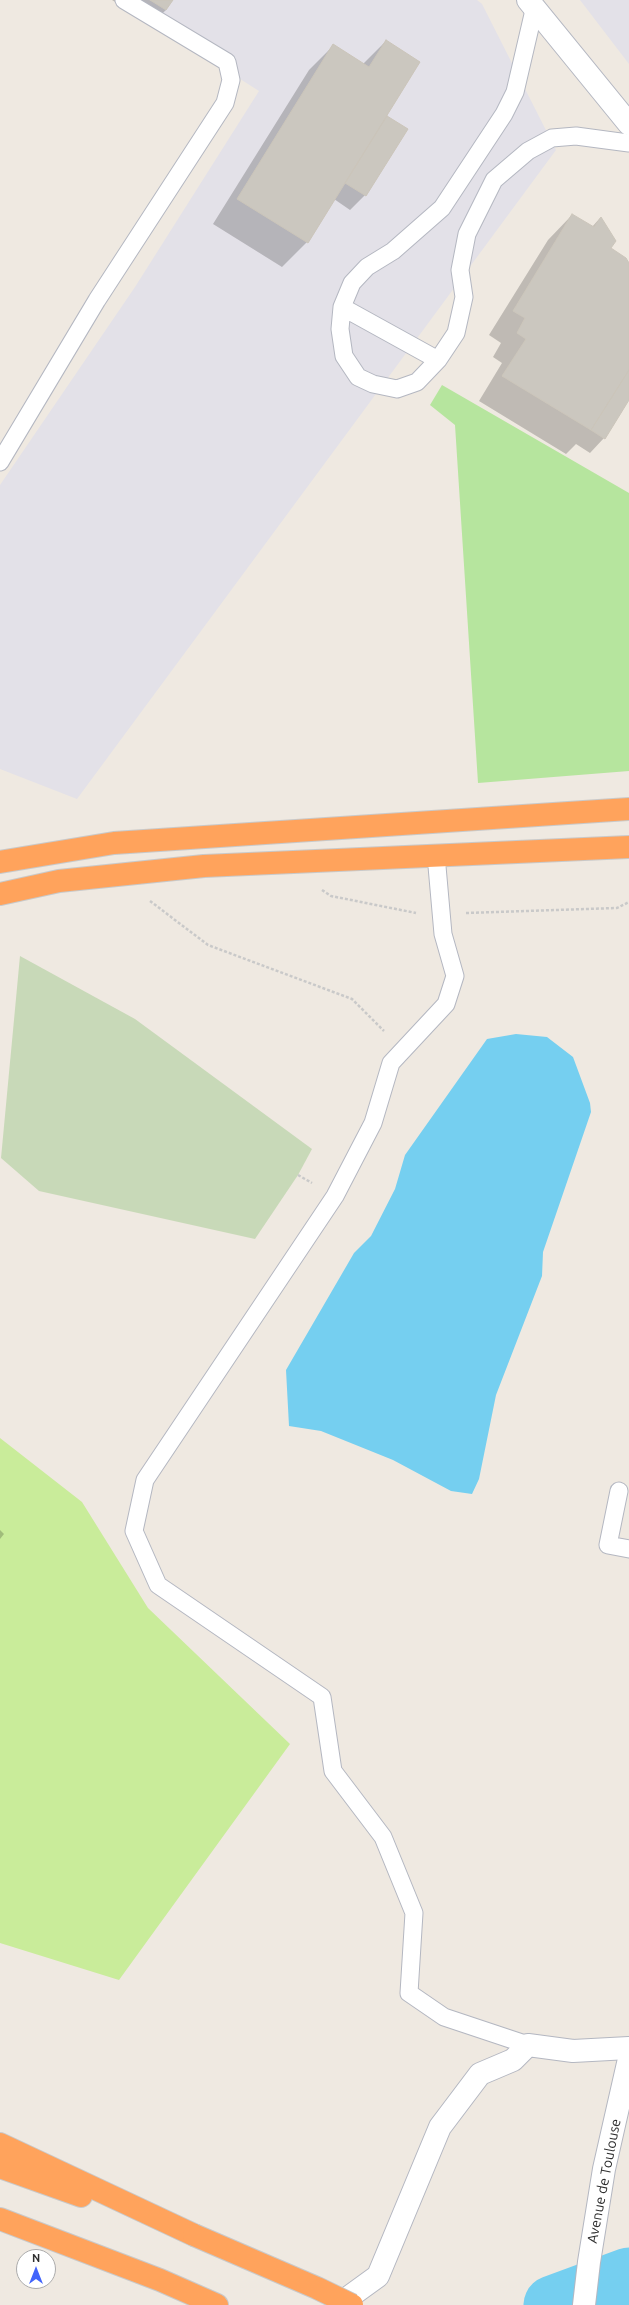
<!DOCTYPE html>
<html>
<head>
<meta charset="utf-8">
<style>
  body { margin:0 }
  #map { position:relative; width:629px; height:2305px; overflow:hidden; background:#efe9e1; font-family:Ubuntu,sans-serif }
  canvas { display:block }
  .north { position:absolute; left:16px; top:2249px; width:40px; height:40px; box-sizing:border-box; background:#fff; border:1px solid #ababab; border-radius:50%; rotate:0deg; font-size:11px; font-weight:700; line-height:16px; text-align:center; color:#2e2e2e }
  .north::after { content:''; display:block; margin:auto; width:14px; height:18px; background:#4264fb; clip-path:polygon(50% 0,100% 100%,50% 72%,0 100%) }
</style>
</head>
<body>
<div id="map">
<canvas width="629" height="2305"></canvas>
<div class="north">N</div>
</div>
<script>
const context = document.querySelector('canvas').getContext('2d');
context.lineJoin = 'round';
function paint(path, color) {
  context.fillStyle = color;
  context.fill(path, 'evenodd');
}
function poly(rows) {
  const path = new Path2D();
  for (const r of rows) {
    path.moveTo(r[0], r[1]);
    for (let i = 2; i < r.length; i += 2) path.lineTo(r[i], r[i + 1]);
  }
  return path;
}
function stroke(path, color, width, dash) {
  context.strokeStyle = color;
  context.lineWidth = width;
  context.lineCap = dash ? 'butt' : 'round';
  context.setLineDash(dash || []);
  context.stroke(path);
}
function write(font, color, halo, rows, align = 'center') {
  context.font = font + ' Ubuntu,sans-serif';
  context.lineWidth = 3.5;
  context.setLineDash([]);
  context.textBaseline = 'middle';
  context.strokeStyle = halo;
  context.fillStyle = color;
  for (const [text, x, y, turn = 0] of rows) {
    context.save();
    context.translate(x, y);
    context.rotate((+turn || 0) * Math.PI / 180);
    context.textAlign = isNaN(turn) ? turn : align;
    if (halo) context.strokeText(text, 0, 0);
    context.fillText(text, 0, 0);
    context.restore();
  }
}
const industrial = poly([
  [116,0,477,0,482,4,556,150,77,799,0,769,0,485,135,287,259,91],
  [580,0,629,0,629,64]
]);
const green = poly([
  [442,385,629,493,629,771,478,783,455,425,430,405],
  [629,2256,629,2305,617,2305]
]);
const cemetery = poly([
  [20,956,135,1019,312,1149,298,1175,255,1239,39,1191,1,1158]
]);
const pitch = poly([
  [0,1438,82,1502,148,1608,290,1744,119,1980,0,1943]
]);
const water = poly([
  [516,1034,547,1037,573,1057,590,1103,591,1112,543,1252,542,1276,496,1395,479,1479,472,1494,451,1491,393,1460,321,1431,289,1426,286,1370,354,1253,371,1236,395,1189,405,1155,487,1039]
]);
const shadow = poly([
  [112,0,172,0,166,10,151,24],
  [386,41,384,120,387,117,406,129,365,195,350,210,334,199,307,242,282,267,213,224,309,70,333,46,363,64],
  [572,215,592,227,600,218,610,249,629,265,629,398,604,438,590,453,576,444,566,454,479,401,502,363,493,357,501,343,489,335,548,240],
  [0,1530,4,1534,0,1539]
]);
const river = poly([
  [553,2305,629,2277]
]);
const building = poly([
  [150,0,173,0,166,10,150,0],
  [386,40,420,62,308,243,237,199,333,44,369,67,386,40],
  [387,116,408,129,366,196,345,183,387,116],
  [572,214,594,227,601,217,616,241,611,248,626,258,629,263,629,370,591,430,502,376,526,339,517,333,525,318,513,311,572,214],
  [629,370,629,400,605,439,591,430,629,370]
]);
const path = poly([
  [322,890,331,896,416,913],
  [150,901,208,945,352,999,384,1031],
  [466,913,617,908,629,902],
  [298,1175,312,1183]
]);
const lane = poly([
  [535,6,515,92,504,114,442,208,393,251,367,267,352,283,342,307,340,329,344,356,358,377,373,384,397,389,417,382,438,360,456,333,464,297,460,270,467,234,494,180,528,151,552,138,576,136,629,143],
  [342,307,438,360],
  [0,462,97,300,225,103,231,80,227,62,124,0],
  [436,855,443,934,455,976,446,1004,391,1063,373,1123,335,1196,145,1480,134,1531,158,1585,322,1697,333,1771,383,1837,414,1913,409,1993,444,2017,528,2045],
  [619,1491,608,1545,629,1549]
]);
const street = poly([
  [338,2305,378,2276,440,2127,480,2074,513,2060,528,2045,573,2051,629,2048]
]);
const secondary = poly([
  [528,0,629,124],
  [584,2305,589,2262,604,2169,629,2059]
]);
const highway = poly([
  [0,862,114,843,629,809],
  [0,894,59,881,204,866,629,847],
  [0,2144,194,2235],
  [0,2167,81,2196],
  [0,2219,160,2280,217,2305]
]);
const highwayBridge = poly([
  [194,2235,317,2288,352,2305]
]);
const streetNames = [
  ["Avenue de Toulouse",604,2181,-79]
];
paint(industrial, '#e3e1e8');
paint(green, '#b6e59e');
paint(cemetery, '#c8d9b8');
paint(pitch, '#c9ec9a');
paint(water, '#75cff0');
paint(shadow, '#0003');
stroke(river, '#75cff0', 59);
paint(building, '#cbc7bf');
stroke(building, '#cbc5ba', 1);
stroke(lane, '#b4b7c1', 19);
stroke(street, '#b4b7c1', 24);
stroke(secondary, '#b4b7c1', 24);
stroke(highway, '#c9c9c9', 24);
stroke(path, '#c9c9c9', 2.5, [3, 2]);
stroke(lane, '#fff', 17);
stroke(street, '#fff', 22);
stroke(secondary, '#fff', 22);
stroke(highway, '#ffa35c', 22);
stroke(highwayBridge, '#c9c9c9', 24, []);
stroke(highwayBridge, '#ffa35c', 22);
write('14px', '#2e2e2e', '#fff', streetNames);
</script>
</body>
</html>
